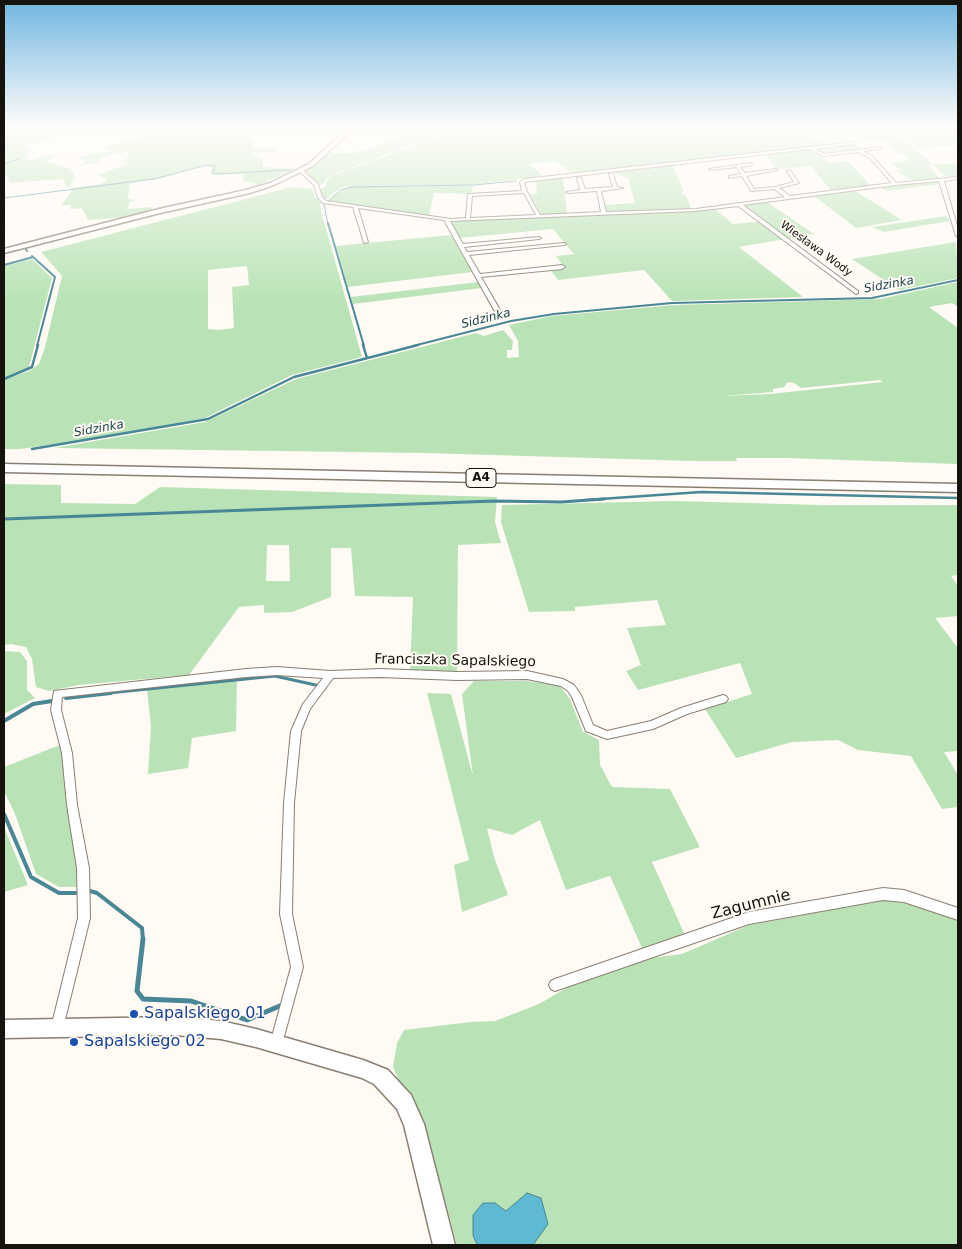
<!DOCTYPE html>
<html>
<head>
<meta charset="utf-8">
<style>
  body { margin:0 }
  #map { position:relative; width:962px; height:1249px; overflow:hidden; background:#fffaf4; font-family:"DejaVu Sans",sans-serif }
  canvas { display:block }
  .frame { position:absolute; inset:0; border:5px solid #16120d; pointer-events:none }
</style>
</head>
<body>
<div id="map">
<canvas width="962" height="1249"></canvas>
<div class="frame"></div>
</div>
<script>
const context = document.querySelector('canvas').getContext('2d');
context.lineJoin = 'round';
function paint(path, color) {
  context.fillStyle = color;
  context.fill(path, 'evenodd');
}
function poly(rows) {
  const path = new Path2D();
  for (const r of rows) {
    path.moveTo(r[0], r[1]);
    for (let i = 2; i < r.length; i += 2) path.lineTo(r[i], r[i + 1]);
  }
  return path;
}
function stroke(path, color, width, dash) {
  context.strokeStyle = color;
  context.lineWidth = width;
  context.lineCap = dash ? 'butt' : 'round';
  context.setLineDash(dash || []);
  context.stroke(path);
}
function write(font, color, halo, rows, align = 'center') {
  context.font = font + ' "DejaVu Sans",sans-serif';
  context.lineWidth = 4;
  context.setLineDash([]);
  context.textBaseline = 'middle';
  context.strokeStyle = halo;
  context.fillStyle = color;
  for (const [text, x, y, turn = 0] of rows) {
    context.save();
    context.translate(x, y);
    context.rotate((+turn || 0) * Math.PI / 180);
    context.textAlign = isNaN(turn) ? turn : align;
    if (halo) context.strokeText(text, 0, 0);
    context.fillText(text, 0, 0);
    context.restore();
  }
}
const green = poly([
  [49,127,119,127,109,132,74,131,27,145,31,151,25,159,32,160,54,154,53,157,46,161,70,169,76,177,69,187,67,187,63,179,10,183,7,175,4,175,4,129,7,132,24,130,33,131],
  [131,127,272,127,246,129,245,134,256,149,270,148,274,149,275,152,253,153,252,156,263,158,263,167,297,169,258,185,248,181,244,182,242,174,212,175,210,173,212,167,206,166,158,179,130,183,128,199,135,200,129,202,128,209,149,207,152,209,148,212,128,217,88,220,82,208,70,209,71,205,62,205,73,188,101,184,106,181,107,178,99,176,100,174,130,163,122,162,127,159,129,152,118,153,102,158,96,163,77,167,86,161,78,158,93,153,110,152,104,149,108,145,139,139,140,130,128,131,126,129],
  [432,127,471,127,443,133,329,176,325,180,324,183,318,186,306,171,330,153,353,153],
  [533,127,792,127,825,145,571,173,556,161,529,164,543,176,470,185,346,186,334,192,325,200,320,190,326,186,327,180,331,176,452,132,473,133],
  [808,127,885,127,914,147,932,164,929,165,939,178,914,181,895,171,902,170,890,163,911,160,903,154,898,154,884,141,871,142,856,135,845,136,854,141,840,143],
  [888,127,958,127,958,145,919,148,898,132],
  [854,144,865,149,820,154,814,148],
  [811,149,828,163,848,161,871,186,832,192,811,166,776,169,765,154],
  [958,163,958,176,949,177,944,175,933,164],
  [672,164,684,192,680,193,686,196,692,210,606,212,604,205,635,203,628,178,609,171],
  [563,177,567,214,542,215,530,194,537,194,536,180],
  [931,181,935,181,940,184,887,191,880,187],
  [471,186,473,187,471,193,474,194,434,193,429,215,329,202,336,194,349,187],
  [292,187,312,189,315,197,321,203,320,207,362,357,292,375,205,418,98,438,20,449,4,449,4,380,29,371,39,364,45,347,62,276,41,252],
  [247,266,249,285,232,287,234,328,219,330,208,329,208,270],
  [855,191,875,203,902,220,856,228,814,196],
  [767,202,814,234,739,247,803,297,672,301,644,270,558,280,550,269,564,267,556,256,574,254,553,229,459,238,450,223,458,221,716,210,733,224,764,221,745,205],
  [946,216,950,221,884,232,872,227],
  [451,235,472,272,348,287,336,246],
  [956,242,958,278,899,290,852,259],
  [32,259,52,278,29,367,4,378,4,266],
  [478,282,482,288,353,304,351,297],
  [958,282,958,307,952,303,929,307,958,328,958,464,788,458,736,458,737,461,693,461,425,453,54,448,205,422,296,379,476,333,484,336,503,330,513,341,512,350,507,350,507,358,519,357,518,341,509,325,552,316,674,305,880,299],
  [880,380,883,382,770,394,721,396,773,392,773,389,784,387,788,382,794,383,801,388],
  [4,484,61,485,61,503,135,504,160,487,497,497,495,522,501,543,458,545,457,673,410,672,413,597,355,596,351,548,331,548,331,597,292,612,264,613,264,605,239,607,189,675,79,685,49,691,36,687,32,659,26,647,11,644,4,645],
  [267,545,289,545,290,581,266,581],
  [675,501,821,505,958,505,958,575,951,576,958,586,958,616,935,618,958,648,958,751,944,752,958,775,958,807,942,809,911,756,858,750,838,740,792,742,736,758,705,709,752,694,740,663,638,690,626,671,641,665,627,628,666,625,657,600,575,607,575,611,529,612,501,522,502,505],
  [4,651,20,652,27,661,27,690,35,698,4,714],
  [237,680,236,731,192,738,188,768,148,774,151,726,147,690],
  [474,681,526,681,559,685,570,699,583,732,599,740,600,765,612,787,670,789,700,847,652,862,685,935,642,948,610,876,566,890,540,820,512,835,487,828,494,857,508,895,462,912,454,865,469,860,427,693,451,694,473,776,462,694],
  [60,745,65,762,79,887,59,887,36,874,15,814,4,791,4,767],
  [4,827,28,885,4,892],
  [886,900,922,906,958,917,958,1245,457,1245,436,1167,393,1067,397,1043,404,1030,471,1022,495,1021,539,1004,575,983,644,959,682,954,749,925]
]);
const water = poly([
  [527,1193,541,1198,548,1224,533,1245,477,1245,473,1235,473,1215,483,1203,495,1203,506,1211,527,1193]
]);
const streamFar5 = poly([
  [4,164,21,158],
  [4,198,154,179,207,165,215,166,213,173,216,174,289,170],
  [327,202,341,190,351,187,474,185,516,181],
  [324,204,328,225]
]);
const streamFar4 = poly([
  [328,223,364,346],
  [26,249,27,251],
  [32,256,55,277,37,346],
  [4,265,33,257],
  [413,346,511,321,554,314,672,303,872,298,958,280]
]);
const streamFar3 = poly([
  [363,345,367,358],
  [4,379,32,367,38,345],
  [32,449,208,419,294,377,418,345],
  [586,500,701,492,958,498]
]);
const streamFar2 = poly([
  [4,519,494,501,561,502,604,499],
  [99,694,275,676,320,686]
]);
const streamFar1 = poly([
  [66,698,111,693],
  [4,721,33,704,52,701],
  [4,814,31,877,59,893,76,893],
  [90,891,97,893,142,928,143,940]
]);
const stream = poly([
  [143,939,137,991,143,999,191,1001,247,1020,282,1005]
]);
const street = poly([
  [854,142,855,144,815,149,824,154,881,147,880,149,863,151,872,156,896,183,958,177,958,179,944,181,958,229,958,237,956,236,939,181,895,185,743,205,858,291,858,293,856,294,738,206,696,211,450,221,463,244,539,237,541,238,539,239,464,247,467,252,564,243,566,244,564,245,469,255,480,274,562,265,565,267,562,269,481,277,500,310,497,312,494,310,444,220,358,208,368,242,364,243,353,207,323,203,318,198,314,185,299,171,302,170,318,184,322,197,326,201,451,219,466,218,468,194,522,191,520,182,524,179,854,142],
  [810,149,823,156,858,152,870,158,892,183,790,196,779,188,799,183,790,170,787,171,794,182,775,187,754,189,746,176,778,170,776,169,745,173,740,167,752,165,751,163,709,169,711,170,737,167,741,174,729,176,729,178,742,176,751,191,774,189,785,197,696,209,606,212,601,191,623,188,617,187,613,174,611,173,609,174,613,187,585,189,581,178,579,177,577,178,580,190,566,192,568,193,597,191,601,212,540,215,527,192,524,182,810,149],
  [524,193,536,215,470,218,472,196,524,193],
  [277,667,330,671,381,669,457,672,527,671,563,679,574,685,581,695,593,725,607,731,651,721,681,708,723,695,726,696,728,699,726,702,687,714,653,729,607,739,586,731,572,697,568,691,561,686,527,679,457,680,381,677,333,678,310,709,301,731,294,803,292,914,303,967,282,1044,281,1049,276,1050,271,1049,270,1044,291,967,280,914,284,803,291,731,303,704,323,678,277,675,246,677,62,697,61,710,72,753,77,805,89,868,90,918,63,1028,62,1033,57,1034,52,1033,51,1028,78,918,77,868,67,805,62,753,51,710,54,691,246,669,277,667],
  [883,888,904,890,958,908,958,920,904,902,883,900,749,924,555,991,551,989,549,985,551,981,555,979,749,912,883,888]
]);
const secondary = poly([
  [349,127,355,127,313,166,274,185,250,193,160,213,4,253,4,249,159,209,246,190,270,183,309,164,349,127],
  [175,1017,221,1021,256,1029,363,1060,388,1070,411,1095,424,1124,455,1245,433,1245,404,1125,397,1109,374,1084,362,1078,256,1047,221,1039,175,1035,4,1038,4,1020,175,1017]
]);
const highway = poly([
  [4,464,958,484,958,492,4,472,4,464]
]);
const markers = [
  [134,1014,5,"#1a4fb4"],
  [74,1042,5,"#1a4fb4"]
];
const farStreetnames = [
  ["Wiesława Wody",816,249,36]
];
const farWaternames = [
  ["Sidzinka",889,285,-10],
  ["Sidzinka",486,319,-14],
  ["Sidzinka",99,429,-10]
];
const shields = [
  [481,478,30]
];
const shieldNames = [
  ["A4",481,478]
];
const streetNames = [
  ["Franciszka Sapalskiego",455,661,1]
];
const nearStreetnames = [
  ["Zagumnie",751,905,-14]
];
const nearTransitnames = [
  ["Sapalskiego 01",144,1014],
  ["Sapalskiego 02",84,1042]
];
paint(green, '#b9e3b6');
paint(water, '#5fb9d2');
stroke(water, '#498797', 1);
stroke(streamFar5, '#498797', 1);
stroke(streamFar4, '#498797', 2);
stroke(streamFar3, '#498797', 2.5);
stroke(streamFar2, '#498797', 3);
stroke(streamFar1, '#498797', 4);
stroke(stream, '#498797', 5);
stroke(street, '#897e70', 2);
stroke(secondary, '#897e70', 3);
stroke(highway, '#897e70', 3);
paint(street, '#fff');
paint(secondary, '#fff');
paint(highway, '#fff');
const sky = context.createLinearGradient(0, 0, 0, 302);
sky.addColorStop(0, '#71b6df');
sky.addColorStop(0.42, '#fffdfa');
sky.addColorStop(1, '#fffdfa00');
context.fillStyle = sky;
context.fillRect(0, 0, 962, 302);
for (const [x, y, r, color] of markers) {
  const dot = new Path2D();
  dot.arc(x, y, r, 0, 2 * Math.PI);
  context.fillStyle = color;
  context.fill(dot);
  stroke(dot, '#fffaf4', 2);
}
write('11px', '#16120d', '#fffaf4', farStreetnames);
write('italic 12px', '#1b444f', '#fffaf4', farWaternames);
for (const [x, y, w] of shields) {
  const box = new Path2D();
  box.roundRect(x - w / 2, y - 9.5, w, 19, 4);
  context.fillStyle = '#fffaf4';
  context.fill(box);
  stroke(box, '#16120d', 1);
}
write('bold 12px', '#16120d', null, shieldNames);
write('14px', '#16120d', '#fffaf4', streetNames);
write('16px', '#16120d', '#fffaf4', nearStreetnames);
write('16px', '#164399', '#fffaf4', nearTransitnames, 'left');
</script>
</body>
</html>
